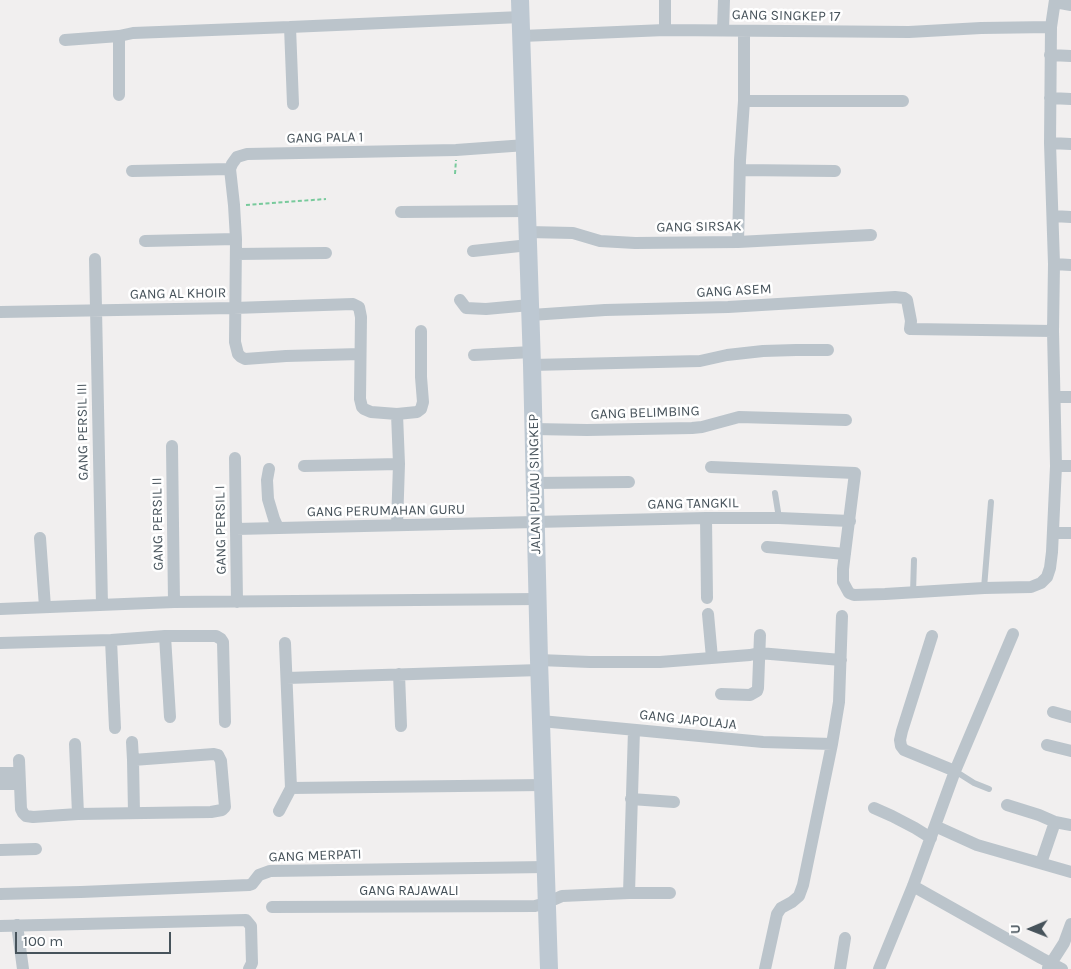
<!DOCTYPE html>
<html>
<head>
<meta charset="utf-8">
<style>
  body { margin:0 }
  #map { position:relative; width:1071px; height:969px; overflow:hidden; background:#f1efef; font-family:Karla,sans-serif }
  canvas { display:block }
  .north { position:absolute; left:1006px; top:904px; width:50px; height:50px; -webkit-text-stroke:4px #fff; paint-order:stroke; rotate:269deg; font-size:14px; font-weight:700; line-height:20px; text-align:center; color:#47535b }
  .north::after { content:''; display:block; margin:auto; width:18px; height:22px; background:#47535b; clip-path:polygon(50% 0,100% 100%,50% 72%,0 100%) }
  .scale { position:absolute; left:15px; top:932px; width:156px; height:22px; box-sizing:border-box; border:2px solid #47535b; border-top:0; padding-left:6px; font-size:15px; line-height:18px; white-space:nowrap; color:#47535b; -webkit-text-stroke:4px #fff; paint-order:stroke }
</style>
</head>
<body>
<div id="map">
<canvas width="1071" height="969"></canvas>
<div class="north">U</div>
<div class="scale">100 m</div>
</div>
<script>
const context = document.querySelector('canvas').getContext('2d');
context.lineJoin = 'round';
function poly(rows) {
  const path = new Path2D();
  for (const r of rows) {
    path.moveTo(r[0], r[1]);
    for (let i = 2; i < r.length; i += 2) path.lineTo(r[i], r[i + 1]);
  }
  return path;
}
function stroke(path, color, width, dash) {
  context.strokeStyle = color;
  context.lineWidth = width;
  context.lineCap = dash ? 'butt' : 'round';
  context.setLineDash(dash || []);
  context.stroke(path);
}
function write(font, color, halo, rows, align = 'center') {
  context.font = font + ' Karla,sans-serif';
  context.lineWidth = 5;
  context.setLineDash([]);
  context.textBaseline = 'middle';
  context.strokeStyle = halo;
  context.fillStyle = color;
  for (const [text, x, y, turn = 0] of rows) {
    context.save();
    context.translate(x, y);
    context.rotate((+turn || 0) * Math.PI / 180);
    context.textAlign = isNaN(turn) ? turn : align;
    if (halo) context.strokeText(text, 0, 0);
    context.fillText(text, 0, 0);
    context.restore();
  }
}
const path = poly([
  [455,174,456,160],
  [246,205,326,199]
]);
const lane = poly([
  [775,493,779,518],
  [984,588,991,502],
  [913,593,914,560],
  [955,771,974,783,989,789]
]);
const street = poly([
  [665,0,665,30],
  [1055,2,1071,5],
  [290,27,293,104],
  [723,30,724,0],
  [119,36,119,95],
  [522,36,665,30,909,32,981,28,1051,27],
  [65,40,119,36,133,33,290,27,521,17],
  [1050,55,1071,56],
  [1050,98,1071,99],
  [744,101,903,101],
  [1050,143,1071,144],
  [230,169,234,205,236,239,235,342,238,354,241,357,245,359,286,356,360,354],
  [740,170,835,171],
  [132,171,230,169,232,164,237,157,247,154,456,150,526,145],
  [401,212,528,211],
  [1053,216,1071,217],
  [528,232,573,233,600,241,635,243,738,242,871,235],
  [145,241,236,239],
  [738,242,740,160,744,101,744,31],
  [473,251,529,245],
  [236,254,326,253],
  [95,259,102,605],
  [1054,264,1071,265],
  [460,300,466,308,486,309,530,305],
  [0,312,234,308,353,304,359,307,361,317,360,399,362,407,364,409,371,412,397,414,417,412,421,409,423,402,421,377,421,331],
  [531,315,605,310,728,307,895,297,904,298,907,300,911,321,910,329,1053,331],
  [474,355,532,352],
  [532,365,700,361,727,355,763,351,796,350,828,350],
  [1055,397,1071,397],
  [397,414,399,464,397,525],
  [534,429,587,430,692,428,702,427,739,417,846,420],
  [172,446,174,602],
  [235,458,237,602],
  [304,466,399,464],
  [1056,466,1071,466],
  [711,467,855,473,843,569,843,582,849,593,854,595,885,594,984,588,1031,587,1041,583,1047,577,1050,568,1052,552,1056,466,1053,331,1054,264,1050,143,1051,27,1055,0],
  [269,469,267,480,268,499,274,519,278,528],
  [535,483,629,482],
  [706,518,707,598],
  [236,529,706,518,779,518,850,521],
  [1053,533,1071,533],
  [40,538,45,607],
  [767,547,845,554],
  [0,609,174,602,538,599],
  [708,614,712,658],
  [165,636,170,717],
  [932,636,902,731,900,740,901,746,904,750,955,771],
  [111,640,115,728],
  [0,643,111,640,165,636,216,636,221,639,223,642,225,722],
  [539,660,590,662,660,662,750,655,759,653,841,660],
  [399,674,401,726],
  [287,678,540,670],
  [721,694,750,695,757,691,758,688,760,635],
  [1053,712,1071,717],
  [541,721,763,742,832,744],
  [75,744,78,814],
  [1047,745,1071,751],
  [19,760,21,809,23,813,26,816,33,817,78,814,211,812,222,810,225,807,221,761,218,755,214,754,133,760,132,742],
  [133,760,134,813],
  [0,773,19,773],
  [0,784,20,784],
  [291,788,543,785],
  [631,799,674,802],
  [1007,805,1039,815,1055,822,1071,825],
  [874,808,892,816,915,828,931,838],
  [279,811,291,788,285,643],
  [935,826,977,845,1071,872],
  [0,850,36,849],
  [1041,863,1055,822],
  [913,886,1041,958,1062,969],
  [629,893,670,893],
  [0,894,81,892,249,885,252,884,259,875,270,871,546,867],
  [272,907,535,906,546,903,562,896,629,893,634,730],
  [17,925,23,969],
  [0,926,246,920,251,926,252,963,249,969],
  [1048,968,1064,943,1071,924],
  [765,969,777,914,781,908,792,902,799,896,803,885,832,744,839,702,842,616],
  [840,969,845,938],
  [879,969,913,886,955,771,1013,634]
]);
const secondary = poly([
  [520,0,532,365,539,660,549,969]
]);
const streetNames = [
  ["GANG SINGKEP 17",786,16,1],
  ["GANG PALA 1",325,138,-1],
  ["GANG SIRSAK",699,227,-1],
  ["GANG ASEM",734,291,-3],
  ["GANG AL KHOIR",178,294,-1],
  ["GANG BELIMBING",645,413,-2],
  ["GANG PERSIL III",83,432,-91],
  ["JALAN PULAU SINGKEP",535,484,-91],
  ["GANG TANGKIL",693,504,-1],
  ["GANG PERUMAHAN GURU",386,511,-1],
  ["GANG PERSIL II",158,524,-91],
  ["GANG PERSIL I",221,530,-91],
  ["GANG JAPOLAJA",688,720,6],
  ["GANG MERPATI",315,856,-2],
  ["GANG RAJAWALI",409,891]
];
stroke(path, '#78ca9c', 2, [4, 2.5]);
stroke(lane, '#bbc4cb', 6);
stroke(street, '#bbc4cb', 12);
stroke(secondary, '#bdc8d2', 18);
write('14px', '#47535b', '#fff', streetNames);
</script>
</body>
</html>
